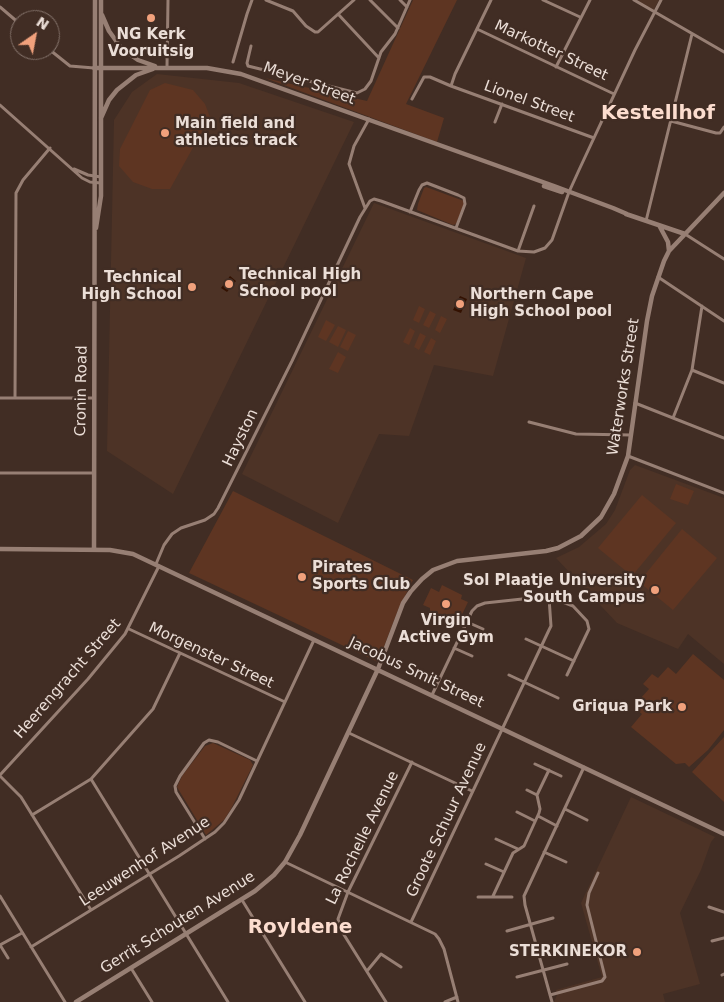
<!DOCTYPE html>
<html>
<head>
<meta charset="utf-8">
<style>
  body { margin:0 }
  #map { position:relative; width:724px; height:1002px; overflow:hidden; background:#412d24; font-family:"DejaVu Sans",sans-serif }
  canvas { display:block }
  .north { position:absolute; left:10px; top:10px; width:50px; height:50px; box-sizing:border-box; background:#412d24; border:1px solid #85746c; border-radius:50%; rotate:33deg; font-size:14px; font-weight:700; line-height:20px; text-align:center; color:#ebded7 }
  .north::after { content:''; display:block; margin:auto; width:18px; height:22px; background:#f1a17c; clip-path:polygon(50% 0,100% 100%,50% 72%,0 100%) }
</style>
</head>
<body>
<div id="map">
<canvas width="724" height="1002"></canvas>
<div class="north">N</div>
</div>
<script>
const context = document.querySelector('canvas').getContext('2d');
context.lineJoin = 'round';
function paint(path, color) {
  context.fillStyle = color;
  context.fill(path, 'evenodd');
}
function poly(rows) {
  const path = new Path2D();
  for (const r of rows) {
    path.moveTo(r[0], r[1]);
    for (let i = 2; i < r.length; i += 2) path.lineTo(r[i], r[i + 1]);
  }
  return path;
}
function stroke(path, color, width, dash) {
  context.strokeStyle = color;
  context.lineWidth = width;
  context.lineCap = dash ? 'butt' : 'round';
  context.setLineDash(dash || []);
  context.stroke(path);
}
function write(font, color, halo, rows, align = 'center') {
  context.font = font + ' "DejaVu Sans",sans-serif';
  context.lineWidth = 4.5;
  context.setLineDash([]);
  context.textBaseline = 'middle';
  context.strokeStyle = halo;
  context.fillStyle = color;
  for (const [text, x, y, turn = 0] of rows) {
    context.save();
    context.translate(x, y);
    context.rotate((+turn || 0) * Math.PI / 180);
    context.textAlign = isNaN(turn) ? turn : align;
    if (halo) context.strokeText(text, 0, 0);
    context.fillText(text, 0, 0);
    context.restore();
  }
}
const built = poly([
  [633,0,659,0,653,11],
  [157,74,239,83,354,122,173,494,107,451,114,120,132,92],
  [374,203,526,258,493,376,434,365,409,436,379,434,338,523,242,474],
  [635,465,724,498,724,664,688,634,678,649,617,623,556,558,579,547,606,524,615,510,630,470],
  [631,797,715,837,711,842,701,870,680,913,700,984,663,994,665,1002,554,1002,557,995,556,990,602,977,581,903]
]);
const green = poly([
  [413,0,457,0,406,104,444,118,437,142,265,78,367,101],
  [165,83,193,90,205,104,210,117,170,189,152,189,133,182,119,166,120,149,150,90],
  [426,187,464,201,465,202,456,224,453,225,417,210,418,204,424,188],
  [419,306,425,309,419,323,413,320],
  [430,311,436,314,429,328,423,325],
  [441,316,447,319,440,333,435,330],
  [326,320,335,325,326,341,318,337],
  [338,326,346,330,338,347,329,342],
  [410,328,415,331,409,345,403,342],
  [348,331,356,335,348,351,340,347],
  [420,333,426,336,419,350,414,347],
  [431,338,436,341,430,355,424,352],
  [338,352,346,357,338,373,329,369],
  [676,484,694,491,688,505,670,499],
  [233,491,413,580,398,610,378,662,189,573],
  [642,495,676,523,632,576,598,548],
  [682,529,717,558,673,610,639,582],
  [442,585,462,595,461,599,468,602,459,621,452,618,451,621,430,611,430,608,423,605,431,588,439,592],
  [693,654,724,680,724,730,708,750,689,767,685,763,676,764,631,727,642,714,638,711,643,704,639,700,649,689,643,684,652,674,658,678,668,667,676,674],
  [724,737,724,802,692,772],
  [213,743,250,760,253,765,231,809,224,820,206,835,177,787,182,776,205,746]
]);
const water = poly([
  [230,276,236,281,227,292,221,288],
  [460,296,467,299,461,313,453,310]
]);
const minor = poly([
  [266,0,293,11,306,26,315,32,318,32,354,0],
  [370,0,398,28],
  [400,0,407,7],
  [491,0,455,74,451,86,594,138],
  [543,0,580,17],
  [634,0,724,52],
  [0,7,20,24],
  [338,14,379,58],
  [477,29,614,94],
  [251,46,247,63,248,66,357,93,365,89,371,81,381,52,395,34,410,0],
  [50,50,70,66,94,68],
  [233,62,247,14,252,0],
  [167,67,168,0],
  [556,67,590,0],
  [412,99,424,77,430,77,451,86],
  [0,105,82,178,90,182,101,183],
  [671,121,716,133,720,133,724,127],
  [495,122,502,104],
  [74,169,88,175,101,177],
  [365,208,349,164,354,146,369,119],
  [410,212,419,190,422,185,427,183,458,195,464,198,465,204,456,228],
  [646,221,692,34],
  [685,234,724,259],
  [518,251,534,206],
  [658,277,724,321],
  [692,370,724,383],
  [0,398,94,398],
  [15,398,16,193,23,180,50,148],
  [635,403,724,438],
  [673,418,692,370,702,306],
  [529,422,576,434,631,435],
  [628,456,724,493],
  [0,473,94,473],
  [156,564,164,545,172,534,181,528,205,520,214,514,218,508,292,361,360,217,370,201,374,199,381,201,518,251,534,252,545,248,552,240,569,192,579,170,635,50,661,0],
  [467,622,483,629],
  [129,629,285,702],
  [526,639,574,661],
  [454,648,472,656],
  [509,675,558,698],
  [432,695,472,611,477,606,485,603,541,597,560,601,573,606,587,621,589,629,567,675],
  [349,733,472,791],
  [535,764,561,776],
  [0,775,88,679,125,634,159,566],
  [0,776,21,797,91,910],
  [91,779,228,1002],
  [527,790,537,795],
  [565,809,587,820],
  [517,812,535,821],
  [32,815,91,779,153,709,180,653],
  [538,816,557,826],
  [205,839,176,792,175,786,180,776,204,743,209,740,218,742,257,761],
  [496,839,518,849],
  [544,852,566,862],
  [285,862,435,934,439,939,444,949,458,1002],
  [486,864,504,872],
  [0,896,65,1002],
  [493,896,513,853,524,846,539,813,540,809,537,795,549,770],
  [478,897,512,897],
  [242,900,305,1002],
  [709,907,724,912],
  [411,922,549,630,551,626,549,598],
  [507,931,553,918],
  [712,941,724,938],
  [0,945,22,933],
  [0,945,8,958],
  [31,947,179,856,215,832,224,823,239,800,314,640],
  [131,968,152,1002],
  [367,971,381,954,401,967],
  [722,975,724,974],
  [517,977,567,964],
  [550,995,602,981,605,977,587,905,589,893,598,873],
  [386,1002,341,930,338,919,348,892,412,762],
  [445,1002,457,997],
  [552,1002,525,905,524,896,584,767]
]);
const tertiary = poly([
  [102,15,109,31,122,49,138,60,155,66],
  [94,68,207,68,241,74,554,186,613,208,627,214],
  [101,118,109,100,117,90,136,75,153,69],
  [544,186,562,192],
  [626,214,685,234],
  [660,227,668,242,669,251],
  [96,228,101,196,101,0],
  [0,549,110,550,133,554,724,834],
  [94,550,95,0],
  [76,1002,255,891,274,875,285,862,300,835,378,669,403,603,411,591,422,579,433,570,457,561,546,551,558,548,581,536,601,517,614,494,628,456,647,321,652,296,664,261,669,251,724,193]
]);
const markers = [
  [151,18,5,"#f1a17c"],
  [165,133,5,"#f1a17c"],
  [229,284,5,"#f1a17c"],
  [192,287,5,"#f1a17c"],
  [460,304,5,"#f1a17c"],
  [302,577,5,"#f1a17c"],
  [655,590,5,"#f1a17c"],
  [446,604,5,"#f1a17c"],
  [682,707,5,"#f1a17c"],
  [637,952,5,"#f1a17c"]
];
const poiNames = [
  ["NG Kerk",151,35,"center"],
  ["Vooruitsig",151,52,"center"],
  ["Main field and",175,124],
  ["athletics track",175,141],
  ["Technical High",239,275],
  ["School pool",239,292],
  ["Technical",182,278,"right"],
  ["High School",182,295,"right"],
  ["Northern Cape",470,295],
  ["High School pool",470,312],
  ["Pirates",312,568],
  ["Sports Club",312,585],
  ["Sol Plaatje University",645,581,"right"],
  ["South Campus",645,598,"right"],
  ["Virgin",446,621,"center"],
  ["Active Gym",446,638,"center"],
  ["Griqua Park",672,707,"right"],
  ["STERKINEKOR",627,952,"right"]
];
const streetNames = [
  ["Markotter Street",551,51,25],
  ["Meyer Street",309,84,20],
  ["Lionel Street",529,102,20],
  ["Waterworks Street",624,387,-81],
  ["Cronin Road",82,391,-89],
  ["Hayston",241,438,-64],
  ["Morgenster Street",211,656,25],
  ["Jacobus Smit Street",416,673,25],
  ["Heerengracht Street",68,679,-49],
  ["Groote Schuur Avenue",447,820,-65],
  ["La Rochelle Avenue",363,838,-64],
  ["Leeuwenhof Avenue",145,862,-33],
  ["Gerrit Schouten Avenue",178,923,-32]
];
const districtNames = [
  ["Kestellhof",658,114],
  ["Royldene",300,928]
];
paint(built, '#4d3326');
paint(green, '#5e3522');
paint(water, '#310');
stroke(minor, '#977f74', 3);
stroke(tertiary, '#977f74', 4.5);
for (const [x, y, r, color] of markers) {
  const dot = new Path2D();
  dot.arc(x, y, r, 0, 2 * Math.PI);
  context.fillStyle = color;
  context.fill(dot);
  stroke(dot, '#412d24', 2);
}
write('bold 15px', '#ebded7', '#412d24', poiNames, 'left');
write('15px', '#ebded7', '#412d24', streetNames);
write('bold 20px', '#fcddcf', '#412d24', districtNames);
</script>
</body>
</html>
